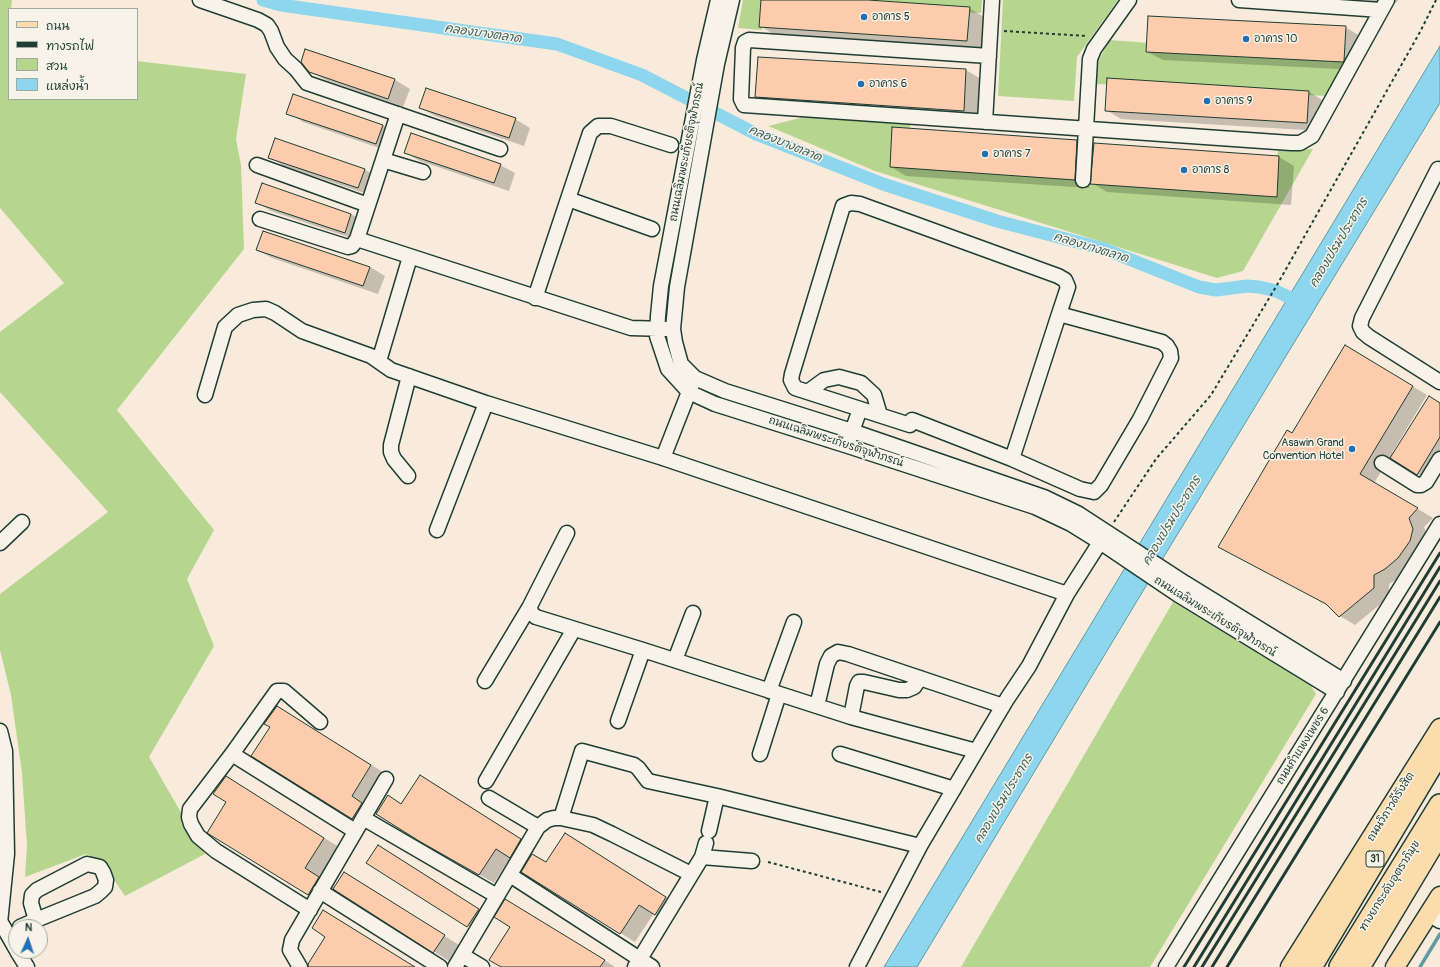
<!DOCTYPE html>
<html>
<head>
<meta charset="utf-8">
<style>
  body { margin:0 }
  #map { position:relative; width:1440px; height:967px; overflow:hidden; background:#f8ebdc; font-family:Pangolin,"Playpen Sans Thai",sans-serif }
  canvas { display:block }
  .legend { position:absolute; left:8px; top:8px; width:130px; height:92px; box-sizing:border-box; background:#f7f3e8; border:1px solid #a1aaa0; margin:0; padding:5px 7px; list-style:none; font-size:12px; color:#1f3d34 }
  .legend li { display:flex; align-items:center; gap:8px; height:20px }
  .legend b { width:20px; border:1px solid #a1aaa0 }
  .north { position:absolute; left:8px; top:919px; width:40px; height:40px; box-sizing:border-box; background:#f7f3e8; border:1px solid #a1aaa0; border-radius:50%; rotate:3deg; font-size:11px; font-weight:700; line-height:16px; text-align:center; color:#1f3d34 }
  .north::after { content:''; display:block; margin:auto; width:14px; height:18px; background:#1f6fb2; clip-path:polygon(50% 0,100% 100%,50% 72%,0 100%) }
</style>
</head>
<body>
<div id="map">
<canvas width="1440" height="967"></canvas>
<ul class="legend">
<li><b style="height:5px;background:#fcdcac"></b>ถนน</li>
<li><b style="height:5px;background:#1f3d34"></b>ทางรถไฟ</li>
<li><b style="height:11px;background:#b6d68f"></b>สวน</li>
<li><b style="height:11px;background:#8dd6ee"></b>แหล่งน้ำ</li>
</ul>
<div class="north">N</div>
</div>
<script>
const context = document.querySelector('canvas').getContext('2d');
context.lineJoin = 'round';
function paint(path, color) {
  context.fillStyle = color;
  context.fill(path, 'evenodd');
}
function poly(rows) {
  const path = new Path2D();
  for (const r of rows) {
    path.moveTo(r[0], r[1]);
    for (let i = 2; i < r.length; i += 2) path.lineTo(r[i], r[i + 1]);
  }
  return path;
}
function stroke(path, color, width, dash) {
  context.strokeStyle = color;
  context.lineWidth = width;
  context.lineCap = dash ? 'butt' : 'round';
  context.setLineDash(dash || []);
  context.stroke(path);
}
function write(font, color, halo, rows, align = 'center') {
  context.font = font + ' Pangolin,"Playpen Sans Thai",sans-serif';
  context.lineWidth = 3;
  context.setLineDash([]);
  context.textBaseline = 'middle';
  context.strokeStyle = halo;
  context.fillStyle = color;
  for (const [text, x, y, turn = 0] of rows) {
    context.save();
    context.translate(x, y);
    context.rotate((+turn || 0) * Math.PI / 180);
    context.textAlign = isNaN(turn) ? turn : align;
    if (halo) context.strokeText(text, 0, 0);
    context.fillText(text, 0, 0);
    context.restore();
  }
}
const green = poly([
  [0,0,12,0,11,9,9,9,9,99,137,99,137,61,246,74,236,139,241,165,244,249,117,410,214,530,187,579,214,646,149,757,205,854,125,896,101,861,86,854,25,877,27,846,22,773,11,695,0,650,0,594,108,512,0,392,0,332,64,283,0,208],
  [743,0,982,0,981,13,764,4,762,30,738,28],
  [1003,0,1118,0,1077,57,1074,101,998,96],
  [1109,40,1349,58,1326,96,1097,84,1097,65],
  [812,115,910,125,909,164,1273,192,1278,150,1313,149,1243,271,1217,278,875,171,768,126],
  [1173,602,1311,686,1316,694,1150,967,961,967]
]);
const water = poly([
  [1440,46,1440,103,1146,586,917,967,884,967,1440,46]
]);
const shadow = poly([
  [762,0,854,0,969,8,984,17,982,49,775,35,760,26],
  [1360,0,1398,0,1396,3],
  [1345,27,1360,36,1358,70,1163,60,1147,52],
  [966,70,981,79,978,119,771,105,756,97],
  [310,72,395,80,410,89,403,107,326,80],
  [1108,79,1309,92,1324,101,1322,131,1121,119,1106,110],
  [420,107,515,119,530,128,524,146,435,116],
  [288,113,382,125,397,134,391,152,303,122],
  [1077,141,1092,149,1090,177,1092,177,1095,144,1279,157,1294,166,1291,205,1107,192,1090,182,1089,188,906,176,891,167],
  [405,153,500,165,515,173,509,191,420,161],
  [269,157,364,169,379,178,373,196,284,166],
  [262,185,351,214,366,223,360,241,271,211,256,202],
  [257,250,370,267,385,276,378,294,272,258],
  [1361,355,1427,395,1392,453,1394,454,1440,404,1440,470,1432,483,1390,457,1374,483,1433,518,1424,527,1428,538,1401,577,1389,584,1389,597,1355,625,1340,616,1329,605,1219,547,1293,435],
  [292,716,386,774,366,806,378,813,402,805,435,785,535,848,532,854,547,863,580,843,681,906,670,923,654,913,635,942,523,872,526,866,511,857,494,883,420,840,376,813,368,827,252,756],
  [241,786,339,847,320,878,335,887,359,882,459,945,449,961,333,888,324,903,209,832],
  [393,855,493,919,483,935,368,863],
  [521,909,615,967,503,967,511,926]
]);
const stream = poly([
  [1420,967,1440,934]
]);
const canal = poly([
  [263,0,281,5,557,44,642,75,756,134,883,184,997,221,1104,249,1199,287,1216,290,1247,286,1259,287,1276,291,1303,304]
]);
const building = poly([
  [761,0,868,0,970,7,967,41,759,27,761,0],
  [1148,16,1346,26,1344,61,1343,62,1146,52,1148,16],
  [305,49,395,79,388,99,309,72,301,62,305,49],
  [758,57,966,69,964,111,755,97,758,57],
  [1107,78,1309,91,1307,123,1105,111,1107,78],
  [426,88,516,118,509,138,419,108,426,88],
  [293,94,383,125,376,144,286,114,293,94],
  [892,127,1077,140,1075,180,890,167,892,127],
  [411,133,501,164,494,183,404,153,411,133],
  [275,138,365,169,358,188,268,158,275,138],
  [1094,143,1279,156,1277,197,1090,184,1094,143],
  [262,183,351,214,345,233,255,203,262,183],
  [263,231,370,267,363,286,256,250,263,231],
  [1345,345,1413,386,1360,474,1418,508,1409,518,1413,529,1410,541,1398,558,1385,569,1374,575,1374,588,1339,617,1326,604,1218,547,1287,430,1292,433,1345,345],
  [1429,396,1440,403,1440,437,1417,475,1390,458,1429,396],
  [277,706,371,765,352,796,362,803,352,819,251,756,270,727,264,724,277,706],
  [420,775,521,839,510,858,496,849,479,875,419,841,376,814,388,795,401,804,420,775],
  [226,776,324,838,305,868,319,877,308,895,207,833,226,802,213,794,226,776],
  [565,833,666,897,655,915,639,905,620,934,521,872,532,854,546,862,565,833],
  [378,845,479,909,467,927,366,863,378,845],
  [344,872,445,935,433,953,333,889,344,872],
  [505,899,605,960,600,967,501,967,489,960,510,927,494,917,505,899],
  [323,910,415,967,308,967,308,964,325,937,312,928,323,910]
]);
const path = poly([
  [1004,31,1087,36],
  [1114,522,1156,459,1211,395,1277,285,1420,32,1436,0],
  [768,862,881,892]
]);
const minor = poly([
  [200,0,258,20,267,25,271,31,277,47,285,59,296,69,307,83,500,149],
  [718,0,704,60,661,286,658,316,657,336,668,369,689,392,715,404,848,446,1035,507,1071,524,1100,542,1177,594,1337,692],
  [732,0,717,64,677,287,673,329,675,342,681,364,695,378,725,391,852,431,1044,497,1079,514,1185,583,1344,681],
  [1239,0,1381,10],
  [989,56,749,40,745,42,743,48,741,99,744,105,1291,143,1300,143,1312,136,1387,0],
  [398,114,357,239,631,328,667,329],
  [985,122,992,0],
  [383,160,423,172],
  [257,165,368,205],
  [1438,169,1362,318,1360,326,1363,332,1369,337,1440,382],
  [1083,180,1090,59,1094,49,1129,0],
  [568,199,652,229],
  [260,219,348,247,352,246,357,239],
  [535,298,590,133,598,126,611,126,671,145],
  [379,361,410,257],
  [809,391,824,380,839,377,861,383,874,395,880,415],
  [205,395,225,327,238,315,253,310,266,309,275,313,302,331,371,356,391,370,486,403,663,458,1067,594],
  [849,440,860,409],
  [663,458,692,384],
  [1012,459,1059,314,1068,287,1065,280,1058,276,860,204,851,203,843,206,792,374,791,380,795,388,910,425,912,420,1012,459,1080,489,1094,492,1101,485,1140,419,1171,358,1170,351,1167,346,1162,342,1059,314],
  [1382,463,1417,485,1421,485,1426,482,1440,459],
  [408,476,394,459,391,452,391,445,409,376],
  [437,530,486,403],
  [567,533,530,606,531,613,536,617,643,650,851,717,976,751],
  [0,543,22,522],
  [675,660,693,613],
  [485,681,530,606],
  [769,691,794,622],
  [817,706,827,664,831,656,838,652,848,654,1003,706],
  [851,717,857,686,859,682,864,682,899,690,907,690,914,687,920,678],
  [618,721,643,650],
  [0,731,5,751,7,854,0,923],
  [232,754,355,831],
  [760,754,779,694],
  [840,754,954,789],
  [486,781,574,629],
  [489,798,538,827],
  [363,818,497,896],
  [561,818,582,751,634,765,638,768,648,781,717,796,920,846],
  [709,831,717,796],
  [702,857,752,861],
  [510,875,652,967],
  [320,891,440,967],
  [310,910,216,851,198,836,191,824,189,817,190,809,232,754,277,691,284,691,320,722],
  [1429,914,1440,921],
  [0,921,16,949],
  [20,927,36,920,95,896,101,891,105,887,106,880,103,872,100,867,87,864,37,890,32,895,31,903,36,920],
  [17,951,27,967],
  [462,955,482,967],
  [300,967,290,950,292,940,386,779],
  [455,967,538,827,547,820,554,818,561,818,593,825,612,834,691,874],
  [635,967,702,857,706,843],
  [857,967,920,846,1007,699,1029,666,1067,594,1104,536],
  [1166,967,1440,524]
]);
const major = poly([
  [1290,967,1440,728],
  [1395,967,1440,896]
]);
const highway = poly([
  [1311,967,1440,751],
  [1340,967,1440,805],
  [1359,967,1440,832]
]);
const rail = poly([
  [1184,967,1440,553],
  [1194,967,1440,567],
  [1202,967,1440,581],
  [1212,967,1440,597],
  [1227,967,1440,622]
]);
const markers = [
  [864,17,4,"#1f6fb2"],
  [1246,39,4,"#1f6fb2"],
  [861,84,4,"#1f6fb2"],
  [1207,101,4,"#1f6fb2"],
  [985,154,4,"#1f6fb2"],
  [1184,170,4,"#1f6fb2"],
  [1352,449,4,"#1f6fb2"]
];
const shields = [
  [1375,859,18]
];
const shieldNames = [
  ["31",1375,859]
];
const poiNames = [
  ["อาคาร 5",872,17],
  ["อาคาร 10",1254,39],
  ["อาคาร 6",869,84],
  ["อาคาร 9",1215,101],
  ["อาคาร 7",993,154],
  ["อาคาร 8",1192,170],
  ["Asawin Grand",1344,443,"right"],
  ["Convention Hotel",1344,456,"right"]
];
const streetNames = [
  ["ถนนเฉลิมพระเกียรติจุฬาภรณ์",687,152,-79],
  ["ถนนเฉลิมพระเกียรติจุฬาภรณ์",836,442,18],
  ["ถนนเฉลิมพระเกียรติจุฬาภรณ์",1215,617,32],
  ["ถนนกำแพงเพชร 6",1303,746,-58],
  ["ถนนวิภาวดีรังสิต",1391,807,-58],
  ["ทางยกระดับอุตราภิมุข",1390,886,-58]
];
const waterNames = [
  ["คลองบางตลาด",483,34,8],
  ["คลองบางตลาด",785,144,22],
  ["คลองเปรมประชากร",1339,243,-59],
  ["คลองบางตลาด",1091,248,17],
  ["คลองเปรมประชากร",1172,521,-59],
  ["คลองเปรมประชากร",1004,799,-59]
];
paint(green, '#b6d68f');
paint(water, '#8dd6ee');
stroke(water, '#6199a4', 1);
paint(shadow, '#0003');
stroke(stream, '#6199a4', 3.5);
stroke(canal, '#8dd6ee', 13);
paint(building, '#fcccac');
stroke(building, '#1f3d34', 1);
stroke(minor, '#1f3d34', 17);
stroke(major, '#1f3d34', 21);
stroke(highway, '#1f3d34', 24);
stroke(path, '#1f3d34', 2, [3, 3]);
stroke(minor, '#f7f3e8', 14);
stroke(major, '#fcdcac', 18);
stroke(highway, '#fcdcac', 21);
stroke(rail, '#1f3d34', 3);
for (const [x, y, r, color] of markers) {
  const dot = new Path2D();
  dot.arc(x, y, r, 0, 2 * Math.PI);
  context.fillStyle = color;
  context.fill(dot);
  stroke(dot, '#f7f3e8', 1.5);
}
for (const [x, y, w] of shields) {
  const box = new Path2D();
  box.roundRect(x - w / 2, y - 8, w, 16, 3);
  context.fillStyle = '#f7f3e8';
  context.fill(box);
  stroke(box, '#1f3d34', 1);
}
write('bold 10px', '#1f3d34', null, shieldNames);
write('11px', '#1f3d34', '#f7f3e8', poiNames, 'left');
write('11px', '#1f3d34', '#f7f3e8', streetNames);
write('italic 12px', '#355c59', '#f7f3e8', waterNames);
</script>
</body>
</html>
